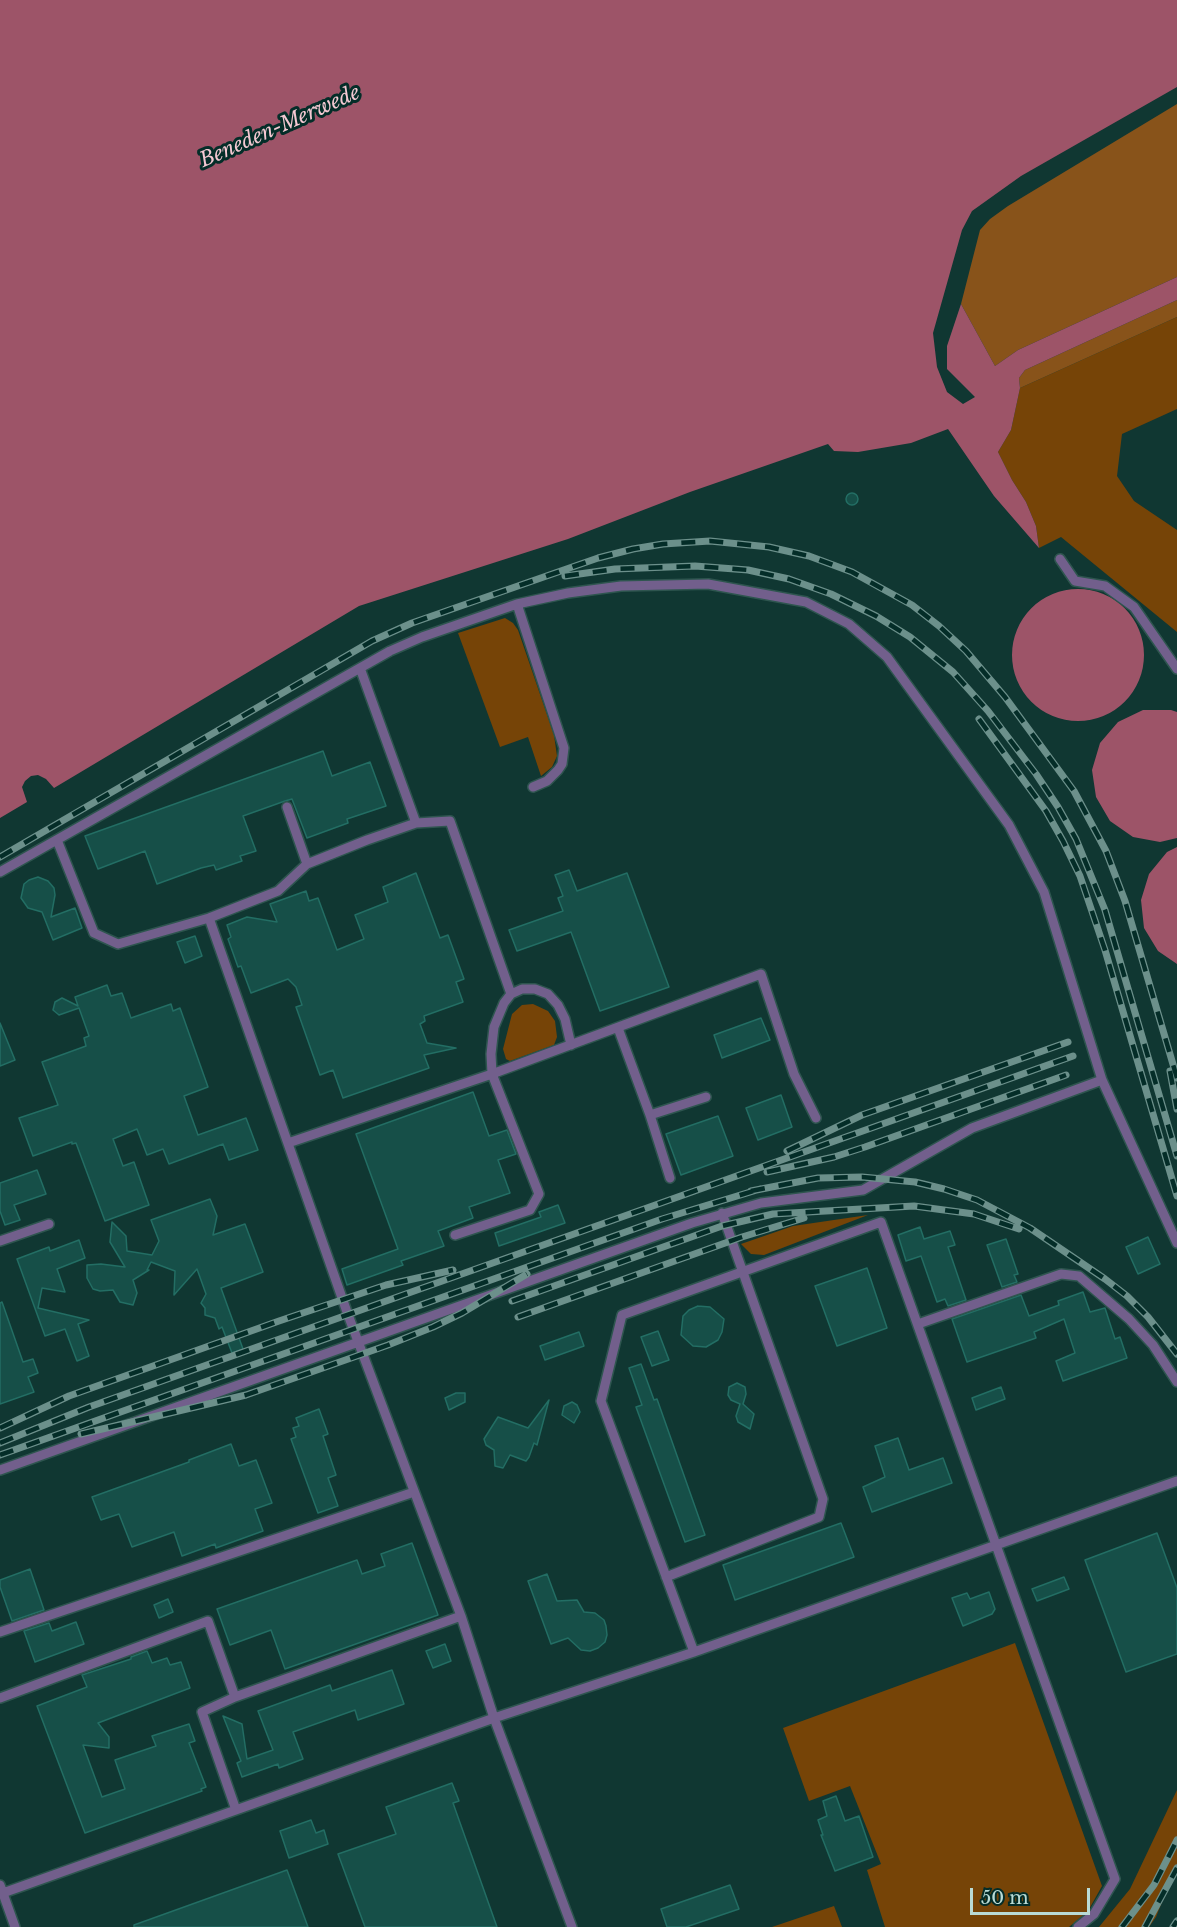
<!DOCTYPE html>
<html>
<head>
<meta charset="utf-8">
<style>
  body { margin:0 }
  #map { position:relative; width:1177px; height:1927px; overflow:hidden; background:#103732; font-family:"Libre Baskerville",serif }
  canvas { display:block }
  .scale { position:absolute; left:970px; top:1888px; width:120px; height:27px; box-sizing:border-box; border:3px solid #b9dbd5; border-top:0; padding-left:8px; font-size:18px; line-height:21px; white-space:nowrap; color:#b9dbd5; -webkit-text-stroke:4px #042d28; paint-order:stroke }
</style>
</head>
<body>
<div id="map">
<canvas width="1177" height="1927"></canvas>
<div class="scale">50 m</div>
</div>
<script>
const context = document.querySelector('canvas').getContext('2d');
context.lineJoin = 'round';
function paint(path, color) {
  context.fillStyle = color;
  context.fill(path, 'evenodd');
}
function poly(rows) {
  const path = new Path2D();
  for (const r of rows) {
    if (r.length === 3) {
      path.moveTo(r[0] + r[2], r[1]);
      path.arc(r[0], r[1], r[2], 0, 2 * Math.PI);
      continue;
    }
    path.moveTo(r[0], r[1]);
    for (let i = 2; i < r.length; i += 2) path.lineTo(r[i], r[i + 1]);
  }
  return path;
}
function stroke(path, color, width, dash) {
  context.strokeStyle = color;
  context.lineWidth = width;
  context.lineCap = dash ? 'butt' : 'round';
  context.setLineDash(dash || []);
  context.stroke(path);
}
function write(font, color, halo, rows, align = 'center') {
  context.font = font + ' "Libre Baskerville",serif';
  context.lineWidth = 6;
  context.setLineDash([]);
  context.textBaseline = 'middle';
  context.strokeStyle = halo;
  context.fillStyle = color;
  for (const [text, x, y, turn = 0] of rows) {
    context.save();
    context.translate(x, y);
    context.rotate((+turn || 0) * Math.PI / 180);
    context.textAlign = isNaN(turn) ? turn : align;
    if (halo) context.strokeText(text, 0, 0);
    context.fillText(text, 0, 0);
    context.restore();
  }
}
const green = poly([
  [1177,317,1177,409,1122,434,1117,476,1134,501,1177,530,1177,632,1061,537,1039,548,1036,526,1026,502,1012,480,998,452,1011,430,1020,388],
  [505,618,513,623,518,630,554,735,557,756,552,767,541,776,528,737,500,747,458,633],
  [533,1004,548,1011,555,1021,557,1037,554,1045,510,1061,506,1059,503,1049,512,1014,522,1005],
  [868,1215,764,1255,751,1254,741,1244,793,1226],
  [1015,1643,1102,1886,1088,1911,1069,1927,885,1927,867,1870,881,1864,850,1786,809,1801,783,1728],
  [1177,1790,1177,1864,1156,1917,1149,1927,1099,1927,1130,1889],
  [834,1906,842,1927,772,1927]
]);
const forest = poly([
  [1177,104,1177,277,1018,350,995,366,961,304,980,230,990,219,1008,206],
  [1177,300,1177,317,1020,388,1019,378,1025,370]
]);
const water = poly([
  [0,0,1177,0,1177,87,1021,176,972,211,962,230,933,333,937,367,947,392,963,404,975,397,947,369,947,346,961,304,995,366,1018,350,1177,277,1177,300,1025,370,1019,378,1020,388,1011,430,998,452,1012,480,1026,502,1036,526,1039,548,994,496,948,429,911,443,858,452,834,451,828,444,690,492,568,539,359,606,54,788,46,779,38,775,31,776,25,781,22,787,27,802,0,818],
  [1078,655,66],
  [1143,710,1171,710,1177,712,1177,838,1160,842,1133,837,1110,821,1096,797,1092,770,1100,743,1118,722],
  [1177,847,1177,964,1158,951,1144,928,1141,900,1149,874,1167,852]
]);
const building = poly([
  [852,499,6],
  [323,751,332,776,370,762,386,806,347,819,348,823,307,838,292,799,285,801,243,816,256,851,240,856,242,861,216,870,214,865,201,868,157,884,145,851,98,869,85,836,323,751],
  [569,870,577,891,627,873,669,987,600,1011,571,932,517,951,509,930,563,911,558,898,563,896,555,875,569,870],
  [416,873,440,938,448,935,464,979,456,982,463,1002,424,1016,425,1021,420,1024,427,1043,456,1048,424,1055,429,1068,343,1098,333,1070,320,1075,296,1007,302,1005,296,987,288,979,251,993,241,966,238,967,228,939,231,937,227,925,247,917,277,922,270,904,306,891,309,901,318,898,337,950,364,939,355,915,388,902,383,887,416,873],
  [38,877,48,881,54,888,55,895,51,917,75,908,82,928,53,940,42,912,28,908,21,898,24,884,29,880,38,877],
  [195,936,202,956,185,963,177,942,195,936],
  [107,985,111,996,122,993,131,1018,171,1004,173,1011,180,1008,208,1087,184,1096,198,1135,246,1118,258,1150,229,1160,223,1144,169,1164,163,1149,147,1155,137,1129,113,1139,123,1166,134,1162,149,1205,105,1221,76,1143,72,1144,72,1142,33,1156,19,1118,58,1105,42,1062,86,1046,84,1038,89,1036,79,1008,59,1015,53,1010,55,1002,62,998,78,1006,75,997,107,985],
  [761,1018,770,1040,722,1058,714,1035,761,1018],
  [0,1023,15,1060,0,1066,0,1023],
  [473,1092,489,1136,507,1130,516,1154,498,1160,510,1193,469,1207,473,1218,438,1231,444,1246,401,1261,403,1265,347,1285,342,1269,398,1249,356,1134,473,1092],
  [781,1095,792,1127,758,1140,746,1108,781,1095],
  [718,1116,733,1156,681,1175,666,1134,718,1116],
  [37,1170,46,1194,14,1205,20,1220,5,1225,0,1211,0,1183,37,1170],
  [210,1199,217,1216,213,1235,245,1224,263,1272,221,1288,243,1349,232,1353,222,1327,219,1329,215,1318,205,1315,205,1308,201,1303,206,1294,197,1269,174,1295,175,1271,151,1262,147,1270,149,1270,133,1280,137,1293,133,1305,120,1302,113,1290,100,1291,93,1289,87,1278,87,1265,101,1264,125,1267,110,1242,112,1222,126,1236,127,1251,152,1255,159,1241,151,1220,210,1199],
  [558,1205,565,1223,499,1246,495,1233,541,1217,539,1212,558,1205],
  [920,1227,924,1239,950,1231,955,1245,948,1247,966,1300,948,1306,945,1299,937,1302,921,1256,906,1261,898,1235,920,1227],
  [1148,1237,1160,1264,1138,1274,1126,1247,1148,1237],
  [1006,1239,1018,1274,1014,1275,1017,1282,1002,1287,987,1245,1006,1239],
  [79,1240,85,1258,57,1269,65,1292,42,1288,38,1308,89,1320,78,1324,89,1356,77,1361,65,1329,45,1336,17,1259,49,1247,50,1251,79,1240],
  [867,1268,887,1328,837,1346,815,1286,867,1268],
  [1083,1292,1090,1312,1105,1308,1115,1339,1120,1337,1127,1358,1063,1381,1056,1361,1075,1353,1064,1319,1034,1332,1036,1338,967,1362,952,1319,1021,1295,1029,1316,1059,1305,1058,1301,1083,1292],
  [2,1302,23,1362,33,1359,38,1373,28,1377,34,1392,0,1404,0,1303,2,1302],
  [698,1306,710,1307,724,1319,722,1332,718,1340,706,1347,693,1346,681,1335,683,1316,689,1310,698,1306],
  [658,1331,669,1360,652,1366,641,1337,658,1331],
  [579,1332,584,1346,545,1360,540,1346,579,1332],
  [641,1364,654,1400,657,1399,705,1535,685,1542,636,1407,642,1405,629,1368,641,1364],
  [737,1383,745,1387,746,1394,743,1404,754,1414,750,1429,738,1422,736,1416,740,1404,731,1400,728,1395,729,1387,737,1383],
  [1001,1387,1005,1399,976,1410,972,1398,1001,1387],
  [456,1393,465,1393,465,1402,449,1410,445,1398,456,1393],
  [549,1400,537,1445,534,1443,529,1457,526,1461,510,1455,503,1468,495,1466,494,1450,486,1445,484,1439,498,1417,528,1428,549,1400],
  [572,1402,577,1405,580,1412,574,1423,562,1415,564,1406,572,1402],
  [319,1409,328,1434,323,1436,336,1475,328,1478,338,1506,318,1513,291,1439,296,1437,293,1428,299,1426,296,1418,319,1409],
  [898,1438,909,1470,943,1458,952,1483,872,1512,863,1487,885,1477,875,1446,898,1438],
  [231,1444,239,1466,256,1460,272,1503,255,1509,263,1531,216,1548,215,1544,182,1556,174,1532,132,1547,119,1514,101,1520,92,1497,189,1462,189,1460,231,1444],
  [841,1523,854,1557,735,1600,723,1565,841,1523],
  [1157,1533,1177,1588,1177,1654,1126,1672,1085,1560,1157,1533],
  [412,1543,438,1615,285,1669,271,1630,230,1645,217,1609,357,1560,362,1574,385,1566,381,1554,412,1543],
  [30,1569,44,1610,12,1621,0,1587,0,1580,30,1569],
  [547,1574,557,1601,577,1600,584,1612,595,1613,604,1620,606,1626,607,1635,605,1642,598,1648,590,1651,581,1650,568,1638,551,1644,528,1581,547,1574],
  [1064,1577,1069,1589,1037,1601,1032,1589,1064,1577],
  [989,1592,995,1609,992,1614,963,1626,952,1598,967,1593,970,1599,989,1592],
  [168,1599,173,1612,159,1618,154,1605,168,1599],
  [76,1622,84,1644,35,1662,24,1631,49,1623,52,1631,76,1622],
  [445,1644,451,1661,433,1668,426,1651,445,1644],
  [147,1651,152,1663,167,1658,170,1665,181,1662,190,1688,98,1723,109,1737,109,1748,83,1745,102,1797,125,1789,115,1760,156,1746,152,1736,189,1724,195,1741,189,1743,206,1787,201,1789,202,1791,85,1833,37,1706,87,1687,82,1675,131,1659,131,1657,147,1651],
  [392,1670,404,1704,358,1720,355,1710,293,1732,303,1759,279,1768,278,1764,242,1777,237,1763,241,1761,223,1716,242,1724,247,1759,273,1750,258,1711,330,1685,332,1691,392,1670],
  [452,1783,459,1801,453,1803,497,1927,365,1927,338,1854,396,1834,386,1807,452,1783],
  [836,1796,845,1821,859,1816,873,1857,835,1871,821,1835,823,1835,818,1820,827,1816,823,1801,836,1796],
  [311,1820,316,1833,324,1830,328,1844,289,1858,280,1831,311,1820],
  [287,1870,308,1927,134,1927,134,1925,287,1870],
  [730,1885,739,1909,686,1927,667,1927,661,1909,730,1885]
]);
const lane = poly([
  [1060,559,1075,581,1105,586,1134,607,1177,669],
  [517,604,564,748,562,764,558,770,547,781,533,787],
  [360,668,416,823],
  [287,807,307,864],
  [57,840,94,933,118,944,209,918,278,891,307,864,367,840,416,823,450,821,511,994],
  [0,872,390,651,422,637,517,604,568,593,621,586,708,584,806,602,849,624,887,657,1009,825,1044,892,1102,1080,1177,1243],
  [209,918,347,1312,461,1616,494,1718,572,1927],
  [618,1028,650,1115,670,1178],
  [650,1115,706,1097],
  [288,1143,492,1074,761,974,794,1074,816,1118],
  [455,1235,530,1210,539,1194,492,1074,491,1054,494,1027,504,1003,511,994,522,989,535,989,548,994,558,1005,565,1019,571,1045],
  [0,1241,49,1224],
  [918,1324,1061,1274,1079,1276,1129,1319,1153,1345,1177,1382],
  [0,1470,692,1223,761,1203,863,1190,972,1128,1102,1080],
  [666,1577,819,1517,823,1499,722,1213],
  [0,1632,414,1492],
  [694,1652,601,1401,622,1315,881,1222,1115,1879,1094,1914,1078,1927],
  [0,1698,208,1621,235,1697],
  [236,1810,202,1712,235,1697,461,1616],
  [0,1885,15,1927],
  [0,1894,494,1718,694,1652,1177,1481]
]);
const rail = poly([
  [565,576,615,569,695,566,748,570,789,579,831,594,876,616,910,637,953,672,988,711,1036,774,1058,807,1076,839,1105,910,1177,1156],
  [979,719,1046,811,1063,841,1080,876,1105,950,1177,1196],
  [0,857,372,641,412,623,598,558,633,549,663,544,710,541,769,547,809,556,852,572,912,605,939,626,966,651,1005,697,1074,791,1106,851,1125,901,1177,1078],
  [1170,1071,1177,1109],
  [787,1151,862,1115,1068,1042],
  [767,1172,834,1157,865,1147,1066,1075],
  [751,1191,818,1178,862,1177,915,1182,944,1189,977,1200,1030,1228,1105,1279,1127,1296,1148,1317,1177,1354],
  [512,1301,722,1226,773,1214,914,1206,974,1214,1019,1229],
  [518,1317,742,1237,804,1218],
  [0,1428,69,1396,279,1321,386,1285,453,1270],
  [81,1434,246,1395,388,1345,433,1327,462,1313,527,1274],
  [0,1443,89,1407,1073,1056],
  [0,1455,662,1219,760,1189],
  [1122,1927,1154,1885,1177,1840],
  [1145,1927,1177,1868],
  [1173,1927,1177,1921]
]);
const waterNames = [
  ["Beneden-Merwede",280,127,-24]
];
paint(green, '#764407');
paint(forest, '#88531a');
paint(water, '#9d5468');
paint(building, '#164f48');
stroke(building, '#236e64', 1.5);
stroke(lane, '#2e554f', 12);
stroke(lane, '#725f8c', 9);
stroke(rail, '#6c908b', 7);
stroke(rail, '#042d28', 4.5, [14]);
write('italic 20px', '#f5c9d3', '#042d28', waterNames);
</script>
</body>
</html>
